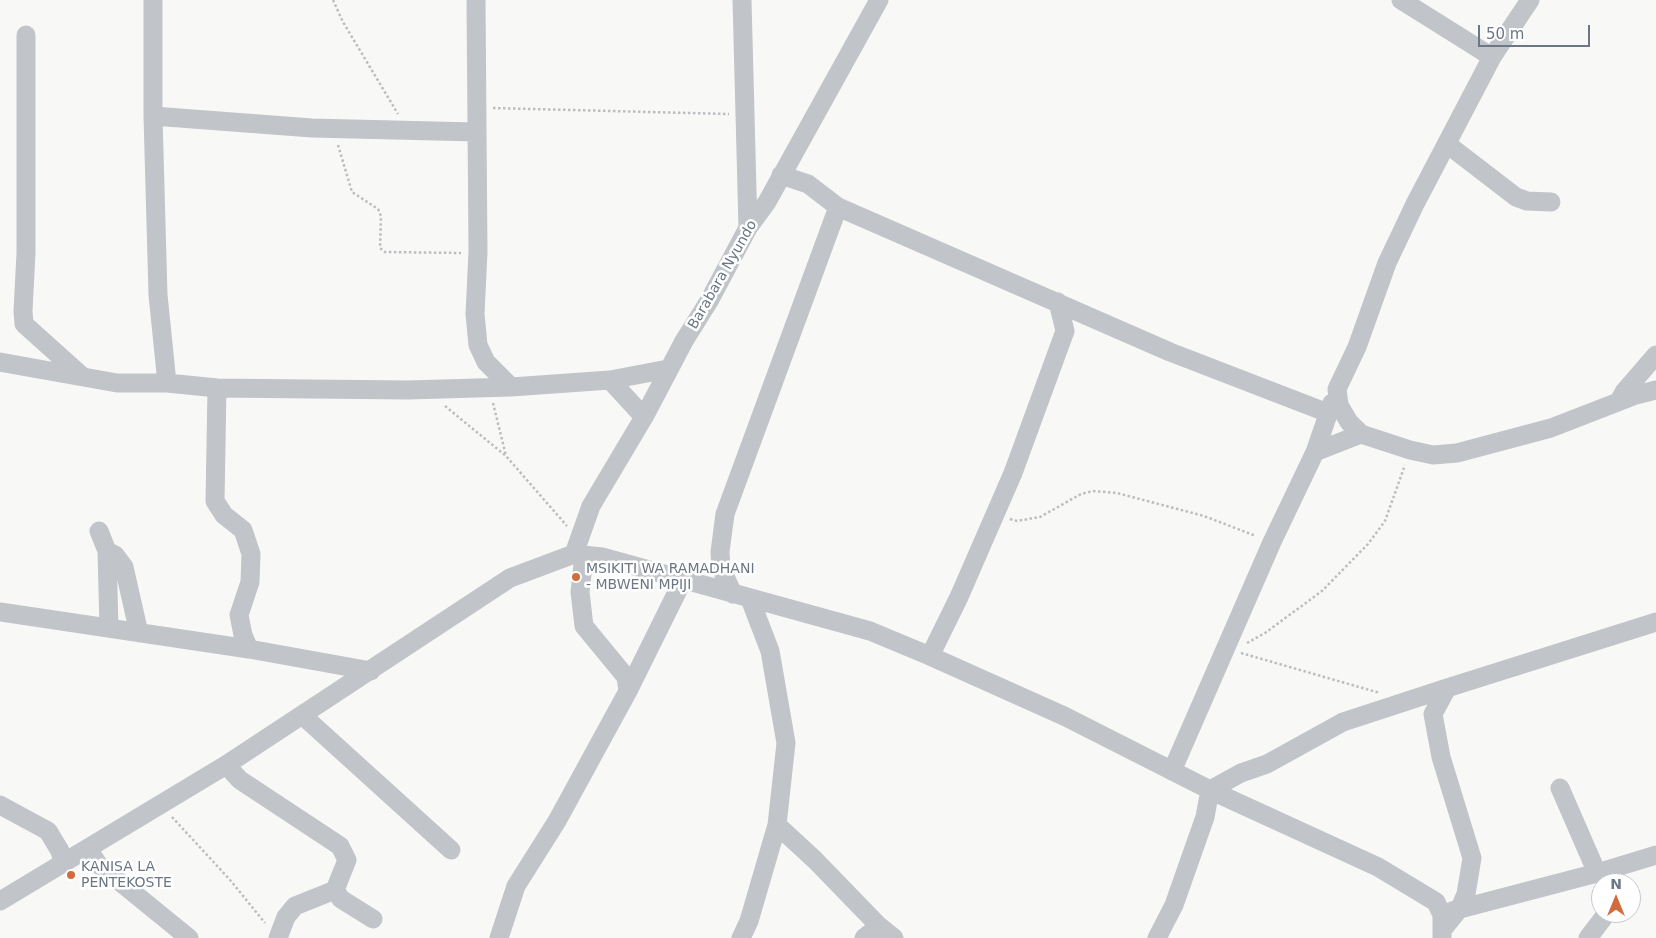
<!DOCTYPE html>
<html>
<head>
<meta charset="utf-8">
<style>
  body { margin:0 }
  #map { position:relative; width:1656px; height:938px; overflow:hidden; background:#f8f9f7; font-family:"DejaVu Sans",sans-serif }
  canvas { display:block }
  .north { position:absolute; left:1591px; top:873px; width:50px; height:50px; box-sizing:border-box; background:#fff; border:1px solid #c4c9ce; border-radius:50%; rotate:0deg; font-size:14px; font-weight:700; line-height:20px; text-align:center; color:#6b7784 }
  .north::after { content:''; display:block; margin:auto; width:18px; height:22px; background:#d16c3e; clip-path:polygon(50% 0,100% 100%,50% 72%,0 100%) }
  .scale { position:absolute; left:1478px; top:25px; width:112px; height:22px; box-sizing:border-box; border:2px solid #6b7784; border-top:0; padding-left:6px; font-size:15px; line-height:18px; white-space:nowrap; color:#6b7784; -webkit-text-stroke:4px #fff; paint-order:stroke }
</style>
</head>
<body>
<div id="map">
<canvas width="1656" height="938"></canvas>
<div class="north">N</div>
<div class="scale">50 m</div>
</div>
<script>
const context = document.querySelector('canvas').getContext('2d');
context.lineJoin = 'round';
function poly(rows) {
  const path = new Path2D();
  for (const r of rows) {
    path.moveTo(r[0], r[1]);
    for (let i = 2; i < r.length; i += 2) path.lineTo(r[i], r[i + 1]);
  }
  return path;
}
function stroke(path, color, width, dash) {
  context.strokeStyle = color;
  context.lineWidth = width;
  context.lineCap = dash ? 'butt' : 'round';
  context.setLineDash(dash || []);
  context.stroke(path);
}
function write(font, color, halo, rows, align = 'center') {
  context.font = font + ' "DejaVu Sans",sans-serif';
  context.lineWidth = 5;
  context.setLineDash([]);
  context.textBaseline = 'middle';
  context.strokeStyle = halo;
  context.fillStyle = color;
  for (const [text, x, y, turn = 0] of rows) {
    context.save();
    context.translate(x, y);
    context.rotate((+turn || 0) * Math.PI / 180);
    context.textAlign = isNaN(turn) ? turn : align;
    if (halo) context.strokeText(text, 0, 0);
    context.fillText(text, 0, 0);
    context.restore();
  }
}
const path = poly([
  [333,0,343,22,398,114],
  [493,108,729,114],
  [338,145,352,192,378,209,381,216,380,248,385,252,461,253],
  [493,403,506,456],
  [445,406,506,456,567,526],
  [1010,519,1017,521,1040,517,1081,494,1093,491,1117,493,1204,516,1256,536],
  [1247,643,1265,633,1322,591,1368,544,1385,521,1405,465],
  [1241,653,1380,693],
  [172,817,231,881,265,923]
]);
const minor = poly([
  [153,0,153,116,158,295,167,383],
  [476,0,478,252,475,314,478,345,486,362,511,387],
  [742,0,748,228],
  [1401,0,1492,57],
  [1530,0,1492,57,1415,204,1387,263,1357,347,1337,389,1339,405,1349,422,1361,434,1410,450,1433,455,1457,453,1551,428,1636,395,1656,390],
  [26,35,26,253,23,311,24,324,83,377],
  [153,116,312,128,476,132],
  [1447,144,1516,197,1527,201,1551,202],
  [781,175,808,184,838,207,1170,352,1328,413],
  [0,362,117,383,167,383,217,388,408,390,511,387,610,380,668,369],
  [610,380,644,417],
  [217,388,215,501,224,515,243,530,251,554,250,582,239,615,243,635,249,649],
  [1619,401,1624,392,1656,355],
  [1315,452,1361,434],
  [99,531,107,551,109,628],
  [107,551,115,555,124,567,139,633],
  [574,554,591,506,644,417,684,341,709,301,748,228,767,202,879,0],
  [584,555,580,592,584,626,626,677,628,691],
  [733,594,721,568,720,552,725,514,838,207],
  [0,612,249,649,371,671],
  [930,656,959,597,1013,473,1065,331,1058,302],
  [302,715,451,850],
  [226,765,240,780,340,846,347,860,335,890,341,899,373,919],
  [1172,771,1272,542,1315,452,1332,403],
  [1560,788,1597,873],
  [0,805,48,831,60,851,63,862],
  [777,825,815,860,879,926,894,938],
  [88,849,98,864,189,938],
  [0,901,226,765,510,578,574,554,602,557,870,631,930,656,1064,716,1210,790,1378,867,1436,902,1442,915,1442,938],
  [1452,911,1597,873,1656,855],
  [1443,929,1460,908,1466,894,1472,858,1441,757,1433,714,1447,688,1656,622],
  [278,938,286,917,295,906,335,890],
  [499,938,516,886,557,821,628,691,683,580],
  [741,938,749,921,777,825,786,743,770,651,750,599],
  [864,938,879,926],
  [1157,938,1174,905,1205,817,1210,790,1241,773,1267,764,1343,722,1447,688],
  [1588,938,1607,913]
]);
const markers = [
  [576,577,5,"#d16c3e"],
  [71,875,5,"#d16c3e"]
];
const streetNames = [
  ["Barabara Nyundo",723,275,-60]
];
const poiNames = [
  ["MSIKITI WA RAMADHANI",586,569],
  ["- MBWENI MPIJI",586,585],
  ["KANISA LA",81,867],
  ["PENTEKOSTE",81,883]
];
stroke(path, '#bbbdc0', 2.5, [2.5, 2.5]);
stroke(minor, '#c1c4c8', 19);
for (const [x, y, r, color] of markers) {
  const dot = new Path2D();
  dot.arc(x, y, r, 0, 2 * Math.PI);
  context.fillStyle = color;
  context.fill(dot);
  stroke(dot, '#fff', 2);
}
write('14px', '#6b7784', '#fff', streetNames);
write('14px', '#6b7784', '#fff', poiNames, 'left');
</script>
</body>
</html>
